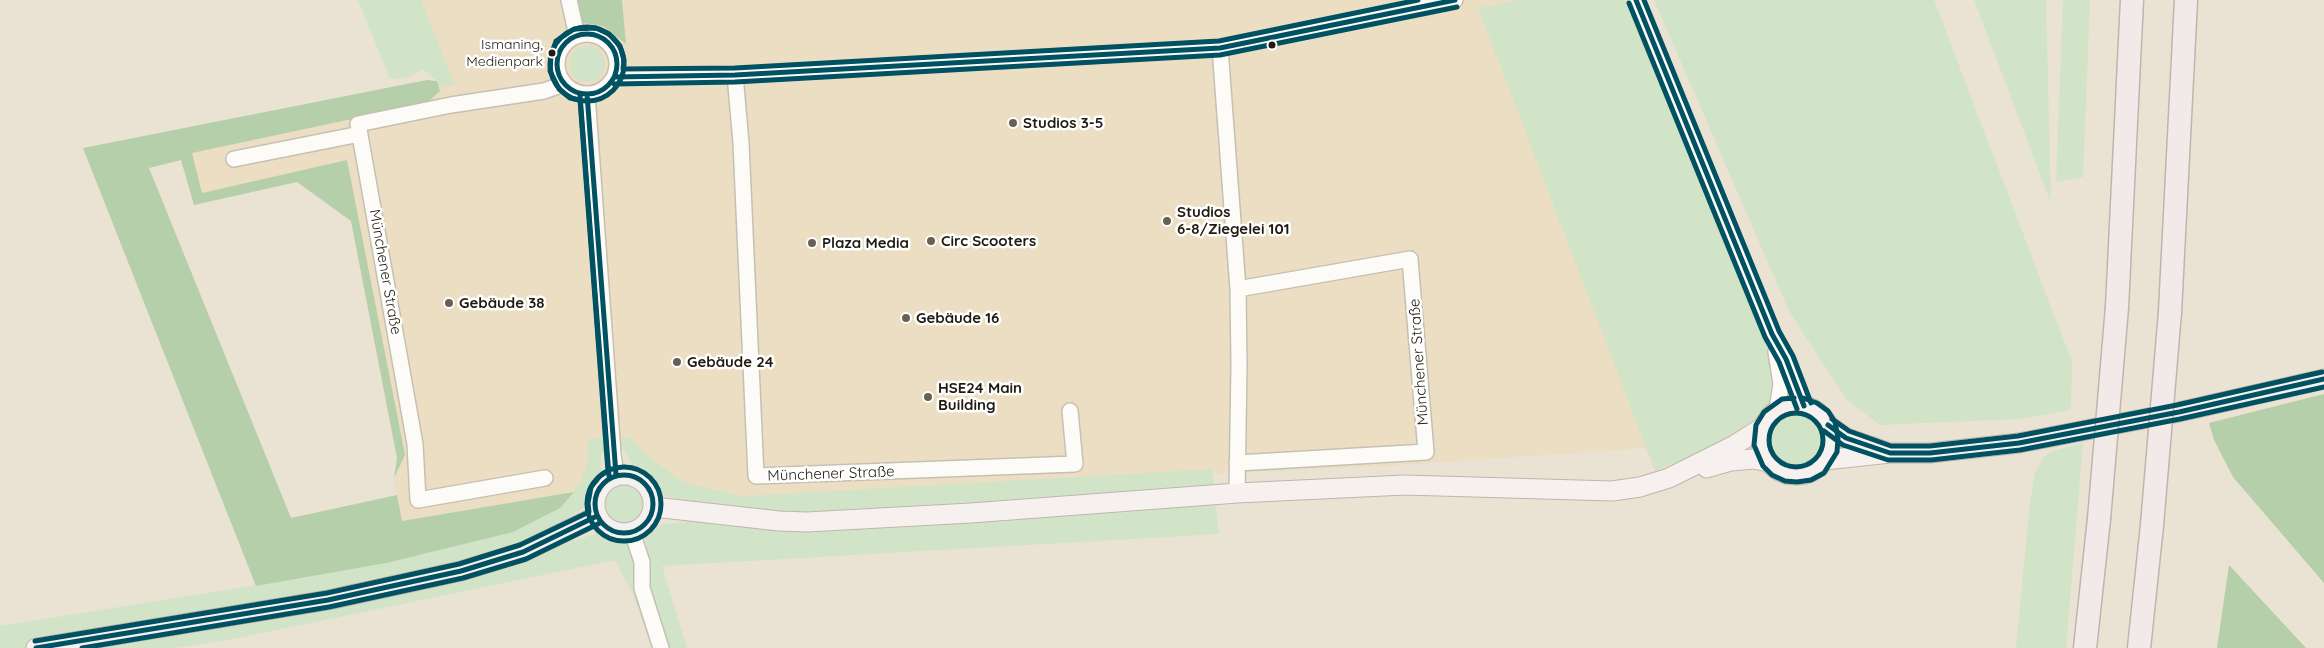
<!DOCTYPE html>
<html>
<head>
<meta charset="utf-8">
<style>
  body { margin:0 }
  canvas { display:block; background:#eae2d2 }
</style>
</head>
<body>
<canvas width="2324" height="648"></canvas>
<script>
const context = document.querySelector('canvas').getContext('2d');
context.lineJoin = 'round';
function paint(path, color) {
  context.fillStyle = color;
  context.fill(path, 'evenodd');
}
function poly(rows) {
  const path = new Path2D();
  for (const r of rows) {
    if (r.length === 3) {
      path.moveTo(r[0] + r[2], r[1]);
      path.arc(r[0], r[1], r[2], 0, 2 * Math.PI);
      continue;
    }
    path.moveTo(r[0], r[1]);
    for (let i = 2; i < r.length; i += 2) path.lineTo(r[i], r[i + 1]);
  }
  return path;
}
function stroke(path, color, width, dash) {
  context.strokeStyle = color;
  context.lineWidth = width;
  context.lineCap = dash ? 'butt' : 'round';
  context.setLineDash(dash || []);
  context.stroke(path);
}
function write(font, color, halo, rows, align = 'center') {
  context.font = font + ' Quicksand,sans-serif';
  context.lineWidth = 5;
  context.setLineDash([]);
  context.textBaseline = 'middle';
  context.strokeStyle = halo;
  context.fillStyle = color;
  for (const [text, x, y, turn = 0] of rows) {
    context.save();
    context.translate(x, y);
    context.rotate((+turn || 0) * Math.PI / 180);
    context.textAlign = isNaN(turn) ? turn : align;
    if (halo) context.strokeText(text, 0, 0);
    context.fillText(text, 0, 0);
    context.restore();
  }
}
const built = poly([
  [421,0,1518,0,1478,8,1647,448,1401,465,744,496,689,484,677,478,648,456,630,437,588,439,589,455,583,476,574,492,402,521,394,478,404,453,342,166,200,197,184,141,454,85]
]);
const green = poly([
  [358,0,421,0,455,85,439,88,437,81,423,69,409,77,395,79,389,77],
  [1518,0,1624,0,1630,6,1644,32,1771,355,1777,381,1773,401,1753,428,1733,439,1655,471,1478,8],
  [1654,0,1934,0,2072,362,2071,410,2019,419,1880,425,1846,399,1789,311],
  [1974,0,2046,0,2051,203],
  [2063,0,2090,0,2083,177,2056,182],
  [587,64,18],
  [1795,440,25],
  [631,437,648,456,677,478,689,484,744,496,1212,469,1219,534,662,566,687,648,652,648,632,593,615,560,233,639,175,648,0,648,0,626,314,576,513,532,574,492,583,476,589,455,587,439],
  [623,449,634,468,651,480,665,496,688,502,687,522,663,524,653,528,645,538,648,557,627,542,611,541,598,533,574,541,565,521,586,506,594,484,601,474,601,453],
  [2083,443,2066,648,2016,648,2030,502,2035,472,2044,457,2052,451],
  [624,504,21]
]);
const forest = poly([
  [576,0,622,0,626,44,603,26,583,23],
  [427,80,437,81,440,91,427,103,192,153,202,193,347,160,405,455,394,478,397,458,351,221,297,182,194,205,181,160,149,168,291,518,397,495,402,521,574,492,560,508,513,532,386,563,256,586,83,148],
  [2324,394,2324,583,2233,477,2214,440,2209,423],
  [2229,565,2306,648,2217,648]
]);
const minor = poly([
  [569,0,577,36],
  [1636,0,1772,334,1786,359,1804,406],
  [587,64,30],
  [1220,48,1238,289,1239,365,1237,493],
  [735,75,741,143,756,476,1075,464,1070,411],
  [614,77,735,75,1220,48,1455,0],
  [587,94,613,454,616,475],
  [234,159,360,134],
  [1776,352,1781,384,1777,410],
  [1237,463,1426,452,1410,259,1238,289],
  [545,478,418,500,415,444,358,124,451,105,544,91,564,84],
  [632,532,642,562,642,588,661,648]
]);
const major = poly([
  [1796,440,35],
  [1828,425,1846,438,1884,451],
  [1825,460,1890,453,1930,453,2019,443,2179,412,2324,379],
  [1707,468,1731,461,1753,459,1769,462],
  [624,504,29],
  [654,507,779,521,807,522,971,513,1237,493,1405,485,1612,491,1640,487,1669,478,1733,446,1763,427],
  [36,648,328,600,461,571,523,552,597,516]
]);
const highway = poly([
  [2117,307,2132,0],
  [2170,312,2186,0],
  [2085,648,2099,519],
  [2139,648,2152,525]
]);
const highwayBridge = poly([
  [2099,519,2117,307],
  [2152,525,2170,312]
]);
const bus1 = poly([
  [1636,0,1772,334,1786,359,1804,406],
  [587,64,30],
  [614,77,735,75,1220,48,1455,0],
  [587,94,616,475],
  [1828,425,1846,438,1890,453,1930,453,2019,443,2179,412,2324,379],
  [624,504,29],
  [36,648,328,600,461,571,523,552,597,516]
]);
const bus2 = poly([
  [1629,3,1765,337,1779,362,1797,409],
  [587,64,37],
  [614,84,735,82,1220,55,1457,7],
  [580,95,609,476],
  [1794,398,1782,399,1764,412,1756,425,1754,445,1763,466,1772,475,1785,481,1797,482,1811,480,1824,473,1837,452,1838,438,1835,422,1828,411,1817,403,1803,398],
  [1824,431,1843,445,1888,460,1931,460,2020,450,2180,419,2324,387],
  [624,504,37],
  [82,648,329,607,463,578,526,559,600,523]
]);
const bus3 = poly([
  [1644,0,1779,331,1793,356,1811,403],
  [1796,440,27],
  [1832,419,1849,431,1891,446,1930,446,2018,436,2177,405,2322,372],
  [35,641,327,593,459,564,520,545,589,512,588,503,591,487,600,476,608,471,580,100,570,98,559,89,550,71,551,56,556,41,574,29,596,28,609,34,620,46,624,60,623,69,735,68,1219,41,1418,0]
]);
const markers = [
  [1272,45,4.5,"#201b10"],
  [552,53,4.5,"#201b10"],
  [1013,123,5,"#676154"],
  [1167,221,5,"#676154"],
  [931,241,5,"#676154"],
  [812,243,5,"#676154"],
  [449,303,5,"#676154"],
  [906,318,5,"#676154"],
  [677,362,5,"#676154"],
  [928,397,5,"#676154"]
];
const busNames = [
  ["Ismaning,",543,45],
  ["Medienpark",543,62]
];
const poiNames = [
  ["Studios 3-5",1023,123],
  ["Studios",1177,212],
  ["6-8/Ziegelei 101",1177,229],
  ["Circ Scooters",941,241],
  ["Plaza Media",822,243],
  ["Gebäude 38",459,303],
  ["Gebäude 16",916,318],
  ["Gebäude 24",687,362],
  ["HSE24 Main",938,388],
  ["Building",938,405]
];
const streetNames = [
  ["Münchener Straße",385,272,80],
  ["Münchener Straße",1419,362,-94],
  ["Münchener Straße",831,474,-2]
];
paint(built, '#ecdec3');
paint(green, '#d2e4c8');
paint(forest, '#b4cfa9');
stroke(minor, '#c6c0b3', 18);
stroke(major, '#c0b5ae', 21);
stroke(highway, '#c0b5ae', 25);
stroke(minor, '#fcfbf8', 15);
stroke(major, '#f6f1ef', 19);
stroke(highway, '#f2eae9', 22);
stroke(highwayBridge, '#c0b5ae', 25, []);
stroke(highwayBridge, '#f2eae9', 22);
stroke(bus1, '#005262', 5);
stroke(bus2, '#005262', 5);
stroke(bus3, '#005262', 5);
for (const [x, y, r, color] of markers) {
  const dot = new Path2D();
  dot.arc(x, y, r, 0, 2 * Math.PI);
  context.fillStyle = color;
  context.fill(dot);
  stroke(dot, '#fff', 2);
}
write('14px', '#201b10', '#fff', busNames, 'right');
write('bold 15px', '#201b10', '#fff', poiNames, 'left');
write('15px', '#201b10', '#fff', streetNames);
</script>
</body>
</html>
